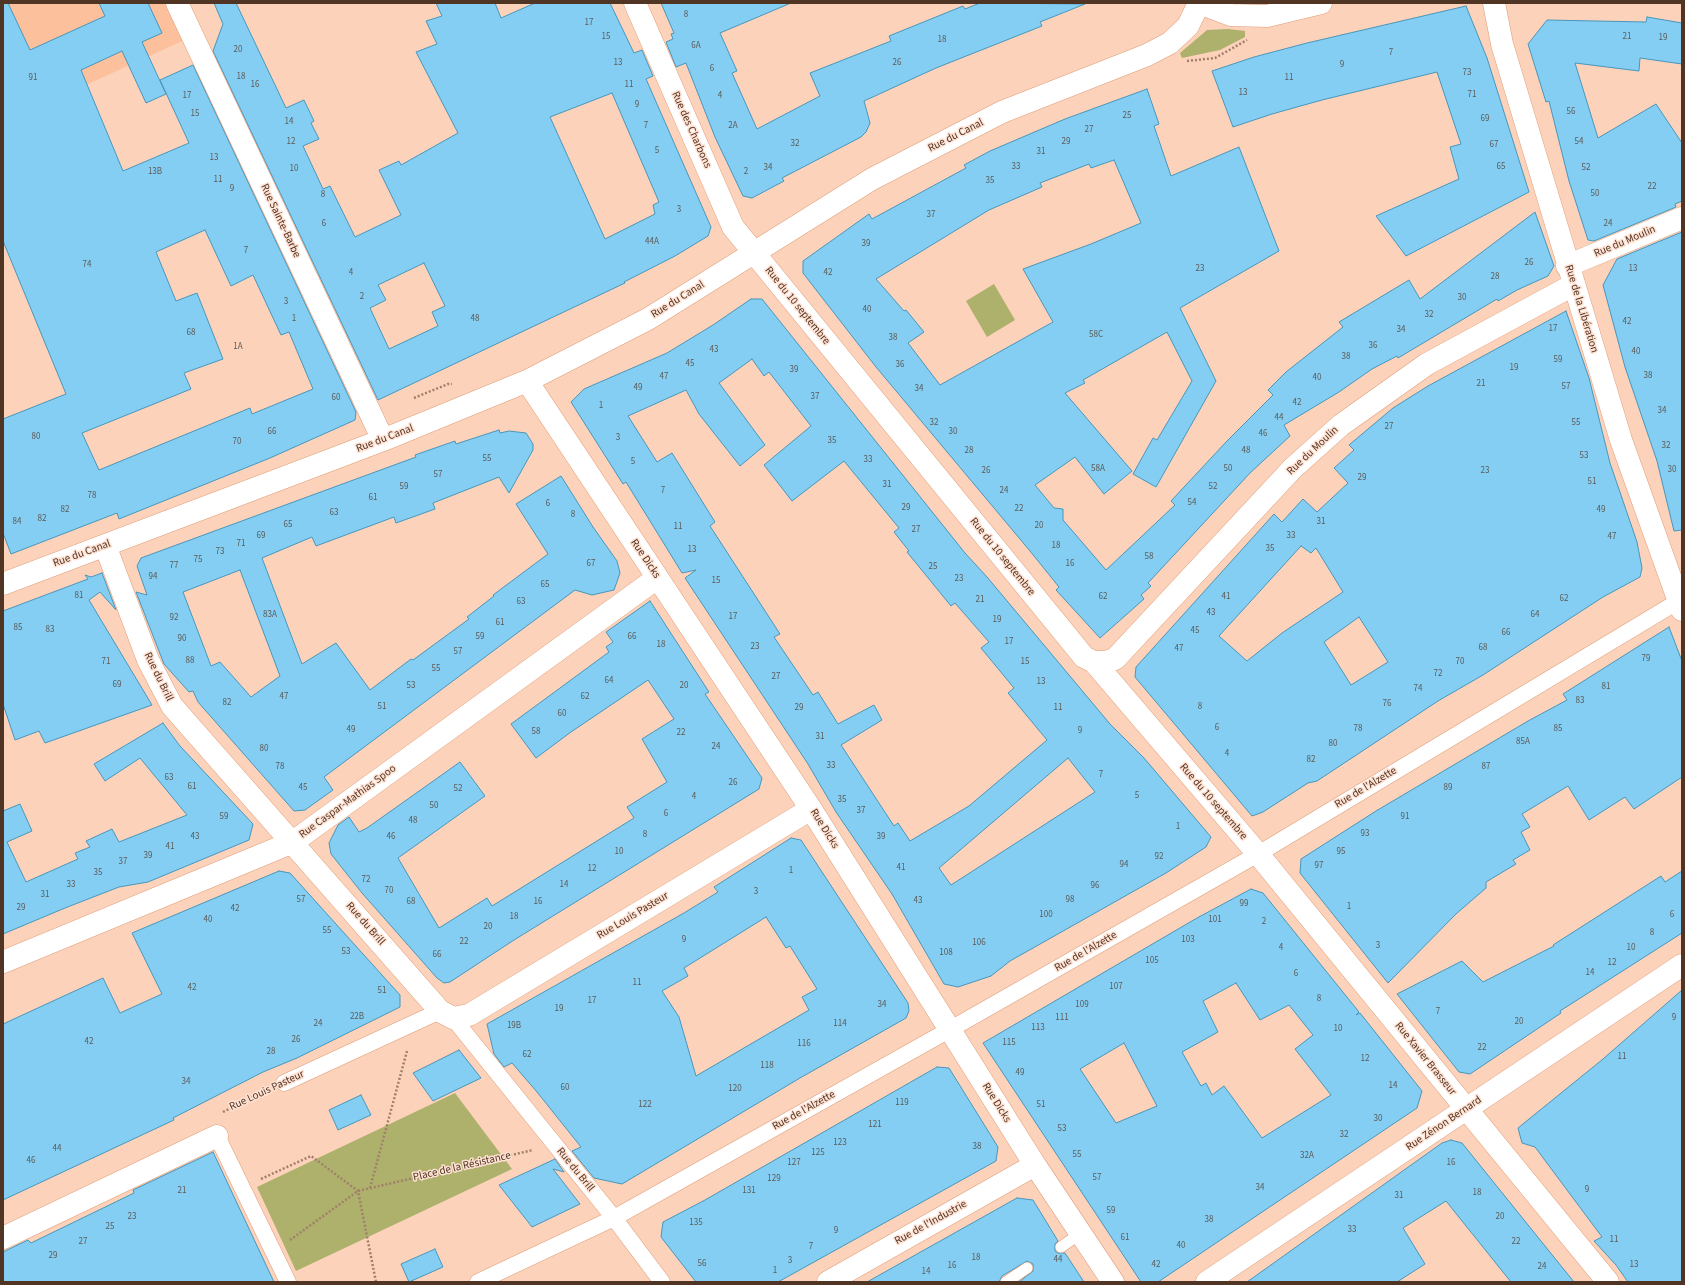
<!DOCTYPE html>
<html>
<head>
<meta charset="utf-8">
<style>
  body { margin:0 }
  #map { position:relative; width:1685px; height:1285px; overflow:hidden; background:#fcd2ba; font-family:"Source Sans 3",sans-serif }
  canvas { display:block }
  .frame { position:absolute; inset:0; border:4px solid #503525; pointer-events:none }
</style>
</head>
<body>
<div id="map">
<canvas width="1685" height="1285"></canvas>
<div class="frame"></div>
</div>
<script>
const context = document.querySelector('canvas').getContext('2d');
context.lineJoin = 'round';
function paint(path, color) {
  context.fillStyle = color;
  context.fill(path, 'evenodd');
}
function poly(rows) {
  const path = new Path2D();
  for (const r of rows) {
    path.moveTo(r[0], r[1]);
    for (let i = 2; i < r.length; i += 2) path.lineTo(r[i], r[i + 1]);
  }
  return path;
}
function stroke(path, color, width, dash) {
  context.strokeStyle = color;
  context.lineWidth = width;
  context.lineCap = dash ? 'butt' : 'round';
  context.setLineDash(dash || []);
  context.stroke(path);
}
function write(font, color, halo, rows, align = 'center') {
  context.font = font + ' "Source Sans 3",sans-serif';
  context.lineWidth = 3;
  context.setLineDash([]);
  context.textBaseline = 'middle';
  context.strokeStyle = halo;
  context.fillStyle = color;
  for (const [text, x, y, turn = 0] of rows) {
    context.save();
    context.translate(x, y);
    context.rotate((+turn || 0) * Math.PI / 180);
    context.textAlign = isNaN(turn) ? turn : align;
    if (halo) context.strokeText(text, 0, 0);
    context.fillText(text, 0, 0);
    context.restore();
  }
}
const built = poly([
  [3,3,177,3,193,36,3,123]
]);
const green = poly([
  [1228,29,1245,31,1245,37,1220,50,1182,58,1180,53,1207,30],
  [994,284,1015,320,987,337,966,301],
  [455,1093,512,1169,296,1271,257,1187]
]);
const building = poly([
  [3,3,8,3,30,50,105,16,99,3,148,3,162,33,142,42,166,94,146,103,122,51,81,70,123,171,189,143,160,80,193,65,356,412,355,420,270,458,119,519,117,513,11,554,3,533,3,419,66,394,3,241,3,3],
  [205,230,231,286,253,275,281,335,289,332,313,389,252,414,250,408,99,470,82,433,191,389,184,373,223,359,197,293,176,301,156,252,205,230],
  [214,3,236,3,286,108,304,100,314,121,311,123,319,139,303,146,323,189,330,186,355,237,401,215,379,170,399,161,401,165,458,133,416,52,437,44,426,21,442,16,436,3,495,3,501,18,535,3,610,3,634,53,642,50,653,76,646,79,711,227,708,236,675,256,624,282,625,283,378,400,213,51,223,24,214,3],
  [612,93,659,202,653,205,655,214,605,239,550,117,612,93],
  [424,263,445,306,432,312,438,326,389,349,370,308,386,300,378,285,424,263],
  [661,3,791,3,720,33,737,71,732,73,757,129,820,96,810,73,891,41,889,36,963,6,965,9,980,3,1085,4,1040,22,1042,26,936,68,864,101,870,123,866,132,861,137,782,178,784,181,752,198,743,196,715,137,686,63,676,67,666,42,673,39,671,34,674,33,661,3],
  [1466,6,1487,58,1529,192,1406,256,1376,216,1459,179,1450,147,1461,144,1437,72,1322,100,1272,114,1233,127,1212,71,1254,57,1307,43,1466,6],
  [1647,17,1682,23,1682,64,1640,58,1639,71,1575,63,1598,138,1656,104,1682,143,1682,201,1675,204,1676,207,1594,241,1588,240,1569,181,1549,101,1546,102,1528,44,1547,20,1646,22,1647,17],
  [1147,89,1159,124,1154,126,1171,176,1239,147,1279,251,1180,308,1216,381,1156,487,1133,474,1153,438,1157,440,1192,381,1167,332,1083,380,1085,383,1065,393,1132,471,1104,494,1075,457,1035,485,1054,508,1063,509,1063,520,1106,570,1175,505,1171,501,1227,441,1273,395,1268,390,1286,372,1343,327,1339,322,1409,280,1420,299,1535,212,1554,266,1548,276,1517,290,1498,301,1497,299,1398,358,1397,356,1372,369,1339,392,1284,425,1290,436,1250,473,1148,583,1151,586,1141,595,1144,599,1100,638,1056,590,1059,587,1030,551,876,367,803,273,803,261,869,214,872,219,966,168,964,165,990,151,1065,119,1147,89],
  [1114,160,1141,223,1091,244,1023,269,1053,322,940,385,908,343,924,332,906,310,904,311,876,279,989,210,1042,187,1040,183,1089,164,1091,168,1114,160],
  [1682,232,1682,530,1674,531,1657,461,1625,367,1603,285,1617,259,1682,232],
  [751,299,762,299,965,553,987,577,1110,724,1144,758,1211,837,1206,847,1166,873,1010,961,991,976,958,987,944,984,892,894,836,812,808,764,685,578,696,570,682,573,626,482,623,484,571,402,584,389,667,353,713,325,751,299],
  [752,359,764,376,769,372,811,426,764,465,792,501,844,461,899,528,894,532,909,551,907,552,951,606,955,603,989,642,981,648,1014,688,1008,693,1047,740,969,806,910,841,898,823,894,826,841,745,882,720,874,705,838,724,818,692,813,695,774,637,780,634,710,526,715,522,672,453,657,462,628,416,686,390,699,414,740,466,765,445,719,383,752,359],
  [1068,758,1095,792,951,885,939,868,1068,758],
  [1566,311,1589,378,1610,463,1637,542,1642,568,1640,577,1603,597,1483,675,1438,701,1317,781,1308,783,1263,812,1252,816,1135,677,1136,667,1274,514,1282,522,1303,499,1317,512,1348,483,1334,468,1354,450,1349,445,1393,408,1428,386,1566,311],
  [1301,546,1311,553,1316,548,1343,592,1282,633,1247,661,1219,636,1301,546],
  [1359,617,1388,662,1351,685,1324,642,1359,617],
  [499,430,500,433,509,431,526,433,533,444,533,450,509,493,499,477,433,503,435,509,396,523,394,517,316,546,312,537,262,558,302,664,336,643,370,690,411,659,413,660,469,619,467,617,494,596,493,595,548,554,516,504,561,476,593,527,617,561,620,573,614,590,592,595,575,590,324,777,333,790,305,810,294,811,198,702,193,691,189,692,164,664,136,592,147,595,137,566,141,558,416,457,415,455,455,441,456,444,499,430],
  [240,570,280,676,251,697,220,662,211,666,183,592,240,570],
  [102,573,116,610,100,592,89,600,152,705,45,743,39,731,15,740,3,704,3,611,88,579,85,575,91,577,102,573],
  [650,601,709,692,705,694,762,778,759,789,514,940,450,982,444,983,437,978,362,893,331,854,329,843,338,825,349,817,359,832,367,828,460,762,485,796,398,858,439,928,487,898,492,906,634,818,627,807,667,782,642,739,674,719,648,680,571,732,536,758,511,724,609,652,606,647,613,642,606,632,650,601],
  [1669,627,1682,661,1682,777,1634,809,1625,797,1589,820,1568,786,1522,814,1530,827,1521,832,1530,850,1513,860,1516,864,1486,882,1486,888,1456,914,1388,983,1300,873,1301,859,1376,811,1528,721,1567,700,1563,694,1669,627],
  [163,723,180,746,253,824,249,840,148,882,119,887,65,908,3,934,3,811,20,804,32,831,7,842,26,882,78,859,75,853,90,847,86,841,112,829,119,842,187,815,140,758,105,781,94,764,163,723],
  [791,838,801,840,908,1003,909,1011,906,1018,800,1078,622,1184,594,1178,572,1151,581,1147,537,1092,512,1063,504,1067,494,1054,487,1024,684,913,718,892,714,887,791,838],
  [766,917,786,948,790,946,817,989,802,997,809,1010,696,1076,679,1017,662,991,688,976,684,968,766,917],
  [279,871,290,873,400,995,400,1007,297,1058,263,1072,173,1118,174,1120,3,1200,3,1024,103,978,120,1013,162,994,132,933,279,871],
  [1682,871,1682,933,1560,1011,1561,1013,1470,1074,1459,1072,1397,994,1462,961,1483,982,1554,946,1553,945,1661,876,1665,882,1682,871],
  [1251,889,1263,893,1359,1012,1356,1015,1360,1013,1422,1091,1417,1108,1158,1282,1141,1282,983,1043,1197,918,1251,889],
  [1236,983,1260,1020,1289,1005,1313,1035,1295,1049,1331,1095,1262,1138,1224,1086,1212,1095,1206,1083,1201,1086,1182,1052,1218,1032,1203,1001,1236,983],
  [1124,1043,1157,1106,1116,1123,1080,1069,1124,1043],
  [1682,990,1682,1282,1628,1282,1616,1265,1594,1241,1602,1237,1535,1147,1522,1143,1518,1128,1603,1059,1682,990],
  [459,1050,481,1078,433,1101,413,1073,459,1050],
  [937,1067,949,1068,998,1147,996,1161,778,1282,696,1282,661,1237,663,1222,705,1200,937,1067],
  [361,1095,371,1115,338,1130,329,1110,361,1095],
  [1451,1140,1462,1143,1574,1282,1511,1282,1446,1201,1403,1228,1425,1264,1397,1282,1247,1282,1442,1143,1451,1140],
  [213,1152,274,1282,3,1282,3,1252,28,1240,31,1243,134,1193,133,1190,213,1152],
  [555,1159,564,1172,553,1169,580,1204,532,1227,499,1185,555,1159],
  [1017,1198,1033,1200,1058,1241,1055,1244,1055,1251,1058,1253,1065,1253,1084,1282,1019,1282,1033,1271,1033,1264,1027,1261,1002,1276,999,1282,867,1282,1017,1198],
  [435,1249,443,1267,409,1282,401,1264,435,1249]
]);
const path = poly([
  [1187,61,1215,58,1247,40],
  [414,398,448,384,452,384],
  [223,1112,265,1091],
  [261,1179,311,1156,358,1191,376,1282],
  [370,1188,407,1051],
  [290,1240,358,1191,533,1150]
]);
const service = poly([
  [1061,1247,1081,1233],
  [1006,1282,1027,1268]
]);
const pedestrian = poly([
  [453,1018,614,1218,662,1282],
  [284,1083,440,1011],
  [217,1136,288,1282],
  [478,1282,614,1218,949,1030,1258,854,1682,599]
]);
const minor = poly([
  [177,3,383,440],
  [635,3,733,227,1084,657,1094,662,1258,854,1608,1282],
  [1199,3,1231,15,1267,16,1321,3],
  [1494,3,1502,44,1621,440,1682,610],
  [1567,266,1682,218],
  [527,381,811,809,1035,1165,1113,1282],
  [105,545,148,660,172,706,440,1011,453,1018,469,1015,811,809],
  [3,584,383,440,527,381,648,319,872,179,1002,112,1147,55,1170,43,1188,26,1199,3],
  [1094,662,1105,662,1115,659,1293,468,1341,425,1427,364,1573,285],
  [3,962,293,842,657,578],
  [3,1238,217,1136],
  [828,1282,1035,1165],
  [1207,1282,1682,965]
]);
const numberNames = [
  ["8",686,15],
  ["17",589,23],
  ["15",606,37],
  ["21",1627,37],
  ["19",1663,38],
  ["18",942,40],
  ["6A",696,46],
  ["20",238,50],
  ["7",1391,53],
  ["13",618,63],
  ["26",897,63],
  ["9",1342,65],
  ["6",712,69],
  ["73",1467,73],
  ["18",241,77],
  ["91",33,78],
  ["11",1289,78],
  ["16",255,85],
  ["11",629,85],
  ["13",1243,93],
  ["71",1472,95],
  ["17",187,96],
  ["4",720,96],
  ["9",637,105],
  ["56",1571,112],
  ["15",195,114],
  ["25",1127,116],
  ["69",1485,119],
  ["14",289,122],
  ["7",646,126],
  ["2A",733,126],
  ["27",1089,130],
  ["12",291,142],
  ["29",1066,142],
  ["54",1579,142],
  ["32",795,144],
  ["67",1494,145],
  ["5",657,151],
  ["31",1041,152],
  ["13",214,158],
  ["33",1016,167],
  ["65",1501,167],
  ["34",768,168],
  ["52",1586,168],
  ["10",294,169],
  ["13B",155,172],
  ["2",746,172],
  ["11",218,180],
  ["35",990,181],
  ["22",1652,187],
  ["9",232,189],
  ["50",1595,194],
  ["8",323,195],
  ["3",679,210],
  ["37",931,215],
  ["6",324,224],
  ["24",1608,224],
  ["44A",652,242],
  ["39",866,244],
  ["7",246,251],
  ["26",1529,263],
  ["74",87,265],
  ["23",1200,269],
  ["13",1633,269],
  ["4",351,273],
  ["42",828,273],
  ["28",1495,277],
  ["2",362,297],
  ["30",1462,298],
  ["3",286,302],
  ["40",867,310],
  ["32",1429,315],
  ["1",294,319],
  ["48",475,319],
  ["42",1627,322],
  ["17",1553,329],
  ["34",1401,330],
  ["68",191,333],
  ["58C",1096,335],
  ["38",893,338],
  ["36",1373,346],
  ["1A",238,347],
  ["43",714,350],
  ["40",1636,352],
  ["38",1346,357],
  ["59",1558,360],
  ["45",690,364],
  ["36",900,365],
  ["19",1514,368],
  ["39",794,370],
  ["38",1648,376],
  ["47",664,377],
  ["40",1317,378],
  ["21",1481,384],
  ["57",1566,387],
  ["49",638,388],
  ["34",919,389],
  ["37",815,397],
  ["60",336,398],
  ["42",1297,403],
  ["1",601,406],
  ["34",1662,411],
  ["44",1279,418],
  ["32",934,423],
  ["55",1576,423],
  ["27",1389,427],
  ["66",272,432],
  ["30",953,432],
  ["46",1263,434],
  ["80",36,437],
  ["3",618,438],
  ["35",832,441],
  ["70",237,442],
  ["32",1666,446],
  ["28",969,451],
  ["48",1246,451],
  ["53",1584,456],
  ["55",487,459],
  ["33",868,460],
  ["5",633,462],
  ["58A",1098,469],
  ["50",1228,469],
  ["30",1672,470],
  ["26",986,471],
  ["23",1485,471],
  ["57",438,475],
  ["29",1362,478],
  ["51",1592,482],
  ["31",887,485],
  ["59",404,487],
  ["52",1213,487],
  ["7",663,491],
  ["24",1004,491],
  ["78",92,496],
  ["61",373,498],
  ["54",1192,503],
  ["6",548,504],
  ["29",906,508],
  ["22",1019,509],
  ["82",65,510],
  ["49",1601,510],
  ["63",334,513],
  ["8",573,515],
  ["82",42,519],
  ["84",17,522],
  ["31",1321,522],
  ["65",288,525],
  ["20",1039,526],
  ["11",678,527],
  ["27",916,530],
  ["69",261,536],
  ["33",1291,536],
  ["47",1612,537],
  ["71",241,544],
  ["18",1056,546],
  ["35",1270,549],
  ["13",692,550],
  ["73",220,552],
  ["58",1149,557],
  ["75",198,560],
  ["67",591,564],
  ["16",1070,564],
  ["77",174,566],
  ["25",933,567],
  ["94",153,577],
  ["23",959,579],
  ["15",716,581],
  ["65",545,585],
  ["81",79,596],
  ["62",1103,597],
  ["41",1226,597],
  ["62",1564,599],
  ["21",980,600],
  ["63",521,602],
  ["43",1211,613],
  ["83A",270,615],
  ["64",1535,615],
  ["17",733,617],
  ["92",174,618],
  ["19",997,620],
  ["61",500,623],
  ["85",18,628],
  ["83",50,630],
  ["45",1195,631],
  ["66",1506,633],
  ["59",480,637],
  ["66",632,637],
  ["90",182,639],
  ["17",1009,642],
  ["18",661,645],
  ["23",755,647],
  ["68",1483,648],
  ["47",1179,649],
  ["57",458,652],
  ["79",1646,659],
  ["88",190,661],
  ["71",106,662],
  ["15",1025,662],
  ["70",1460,662],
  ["55",436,669],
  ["72",1438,674],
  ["27",776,677],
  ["64",609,681],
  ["13",1041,682],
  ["69",117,685],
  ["53",411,686],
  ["20",684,686],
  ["81",1606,687],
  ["74",1418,689],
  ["47",284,697],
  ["62",585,697],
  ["83",1580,701],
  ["82",227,703],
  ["76",1387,704],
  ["51",382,707],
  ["8",1200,707],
  ["29",799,708],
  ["11",1058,708],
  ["60",562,714],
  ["6",1217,728],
  ["78",1358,729],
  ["85",1558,729],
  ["49",351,730],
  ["9",1080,731],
  ["58",536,732],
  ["22",681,733],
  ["31",820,737],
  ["85A",1523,742],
  ["80",1333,744],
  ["24",716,747],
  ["80",264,749],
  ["4",1227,754],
  ["82",1311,760],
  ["33",831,766],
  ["78",280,767],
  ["87",1486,767],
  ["7",1101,775],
  ["63",169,778],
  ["26",733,783],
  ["61",192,787],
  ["45",303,788],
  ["89",1448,788],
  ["52",458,789],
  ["5",1137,796],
  ["4",694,797],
  ["35",842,800],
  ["50",434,806],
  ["37",861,811],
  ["6",666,814],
  ["59",224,817],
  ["91",1405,817],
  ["48",413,821],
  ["1",1178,827],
  ["93",1365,834],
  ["8",645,835],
  ["43",195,837],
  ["46",391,837],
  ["39",881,837],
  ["41",170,847],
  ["10",619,852],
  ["95",1341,852],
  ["39",148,856],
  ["92",1159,857],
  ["37",123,862],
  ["94",1124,865],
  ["97",1319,866],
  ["41",901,868],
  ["12",592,869],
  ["1",791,871],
  ["35",98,873],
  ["72",366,880],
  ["33",71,885],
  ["14",564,885],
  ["96",1095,886],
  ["70",389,891],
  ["3",756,892],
  ["31",45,895],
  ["57",301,900],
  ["98",1070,900],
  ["43",918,901],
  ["68",411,902],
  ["16",538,902],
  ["99",1244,904],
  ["1",1349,907],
  ["29",21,908],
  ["42",235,909],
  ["100",1046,915],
  ["6",1672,915],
  ["18",514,917],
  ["40",208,920],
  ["101",1215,920],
  ["2",1264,922],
  ["20",488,927],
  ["55",327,931],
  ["8",1652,933],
  ["9",684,940],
  ["103",1188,940],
  ["22",464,942],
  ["106",979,943],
  ["3",1378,946],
  ["4",1281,948],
  ["10",1631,948],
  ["53",346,952],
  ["108",946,953],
  ["66",437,955],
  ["105",1152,961],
  ["12",1612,963],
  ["14",1590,973],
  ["6",1296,974],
  ["11",637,983],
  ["107",1116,987],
  ["42",192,988],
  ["51",382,991],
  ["8",1319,999],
  ["17",592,1001],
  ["34",882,1005],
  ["109",1082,1005],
  ["19",559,1009],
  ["7",1438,1012],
  ["22B",357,1017],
  ["111",1062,1018],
  ["9",1674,1018],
  ["20",1519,1022],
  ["24",318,1024],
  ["114",840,1024],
  ["19B",514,1026],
  ["113",1038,1028],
  ["10",1338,1029],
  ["26",296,1040],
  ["42",89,1042],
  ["115",1009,1043],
  ["116",804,1044],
  ["22",1482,1048],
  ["28",271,1052],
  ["62",527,1055],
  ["11",1622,1057],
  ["12",1365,1059],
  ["118",767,1066],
  ["49",1020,1073],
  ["34",186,1082],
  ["14",1393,1086],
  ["60",565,1088],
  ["120",735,1089],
  ["119",902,1103],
  ["122",645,1105],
  ["51",1041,1105],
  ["30",1378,1119],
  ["121",875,1125],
  ["53",1062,1129],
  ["32",1344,1135],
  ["123",840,1143],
  ["38",977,1147],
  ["44",57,1149],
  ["125",818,1153],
  ["55",1077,1155],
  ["32A",1307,1156],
  ["46",31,1161],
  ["127",794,1163],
  ["16",1451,1163],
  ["57",1097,1178],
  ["129",774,1179],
  ["34",1260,1188],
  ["9",1587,1190],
  ["21",182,1191],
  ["131",749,1191],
  ["18",1477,1193],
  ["31",1399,1196],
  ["59",1111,1211],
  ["23",132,1217],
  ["20",1500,1217],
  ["38",1209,1220],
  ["135",696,1223],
  ["25",110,1227],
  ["33",1352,1230],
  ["9",836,1231],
  ["61",1125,1238],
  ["11",1614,1240],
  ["27",83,1242],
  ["22",1516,1242],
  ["40",1181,1246],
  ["7",811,1247],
  ["29",53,1256],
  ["18",976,1258],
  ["44",1058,1260],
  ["3",790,1261],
  ["56",702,1264],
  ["42",1156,1265],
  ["13",1634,1265],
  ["16",952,1266],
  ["24",1542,1267],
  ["1",775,1271],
  ["14",926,1272]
];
const streetNames = [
  ["Rue des Charbons",691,130,66],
  ["Rue du Canal",956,136,-27],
  ["Rue Sainte-Barbe",280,221,65],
  ["Rue du Moulin",1625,242,-23],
  ["Rue du Canal",678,300,-32],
  ["Rue du 10 septembre",797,306,51],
  ["Rue de la Libération",1581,309,73],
  ["Rue du Canal",385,439,-21],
  ["Rue du Moulin",1313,451,-43],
  ["Rue du Canal",82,554,-20],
  ["Rue du 10 septembre",1002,557,51],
  ["Rue Dicks",645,559,56],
  ["Rue du Brill",158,677,64],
  ["Rue de l'Alzette",1366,788,-31],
  ["Rue Caspar-Mathias Spoo",348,802,-36],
  ["Rue du 10 septembre",1213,802,49],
  ["Rue Dicks",824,829,58],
  ["Rue Louis Pasteur",633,916,-31],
  ["Rue du Brill",365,924,49],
  ["Rue de l'Alzette",1086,952,-30],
  ["Rue Xavier Brasseur",1425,1059,51],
  ["Rue Louis Pasteur",267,1091,-25],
  ["Rue Dicks",996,1103,58],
  ["Rue de l'Alzette",804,1111,-29],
  ["Rue Zénon Bernard",1444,1124,-34],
  ["Place de la Résistance",462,1167,-13],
  ["Rue du Brill",575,1170,51],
  ["Rue de l'Industrie",931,1223,-29]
];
paint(built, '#fdc09d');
paint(green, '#aeb16c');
paint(building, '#85cef3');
stroke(building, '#4796bb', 1);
stroke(service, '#e09d77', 12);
stroke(pedestrian, '#e09d77', 17);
stroke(minor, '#e09d77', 23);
stroke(path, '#a17f6b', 2.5, [2, 2]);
stroke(service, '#fff', 11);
stroke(pedestrian, '#fff', 16);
stroke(minor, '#fff', 22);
write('9px', '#5d5b58', null, numberNames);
write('11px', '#503525', '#ffe2d3', streetNames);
</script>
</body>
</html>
